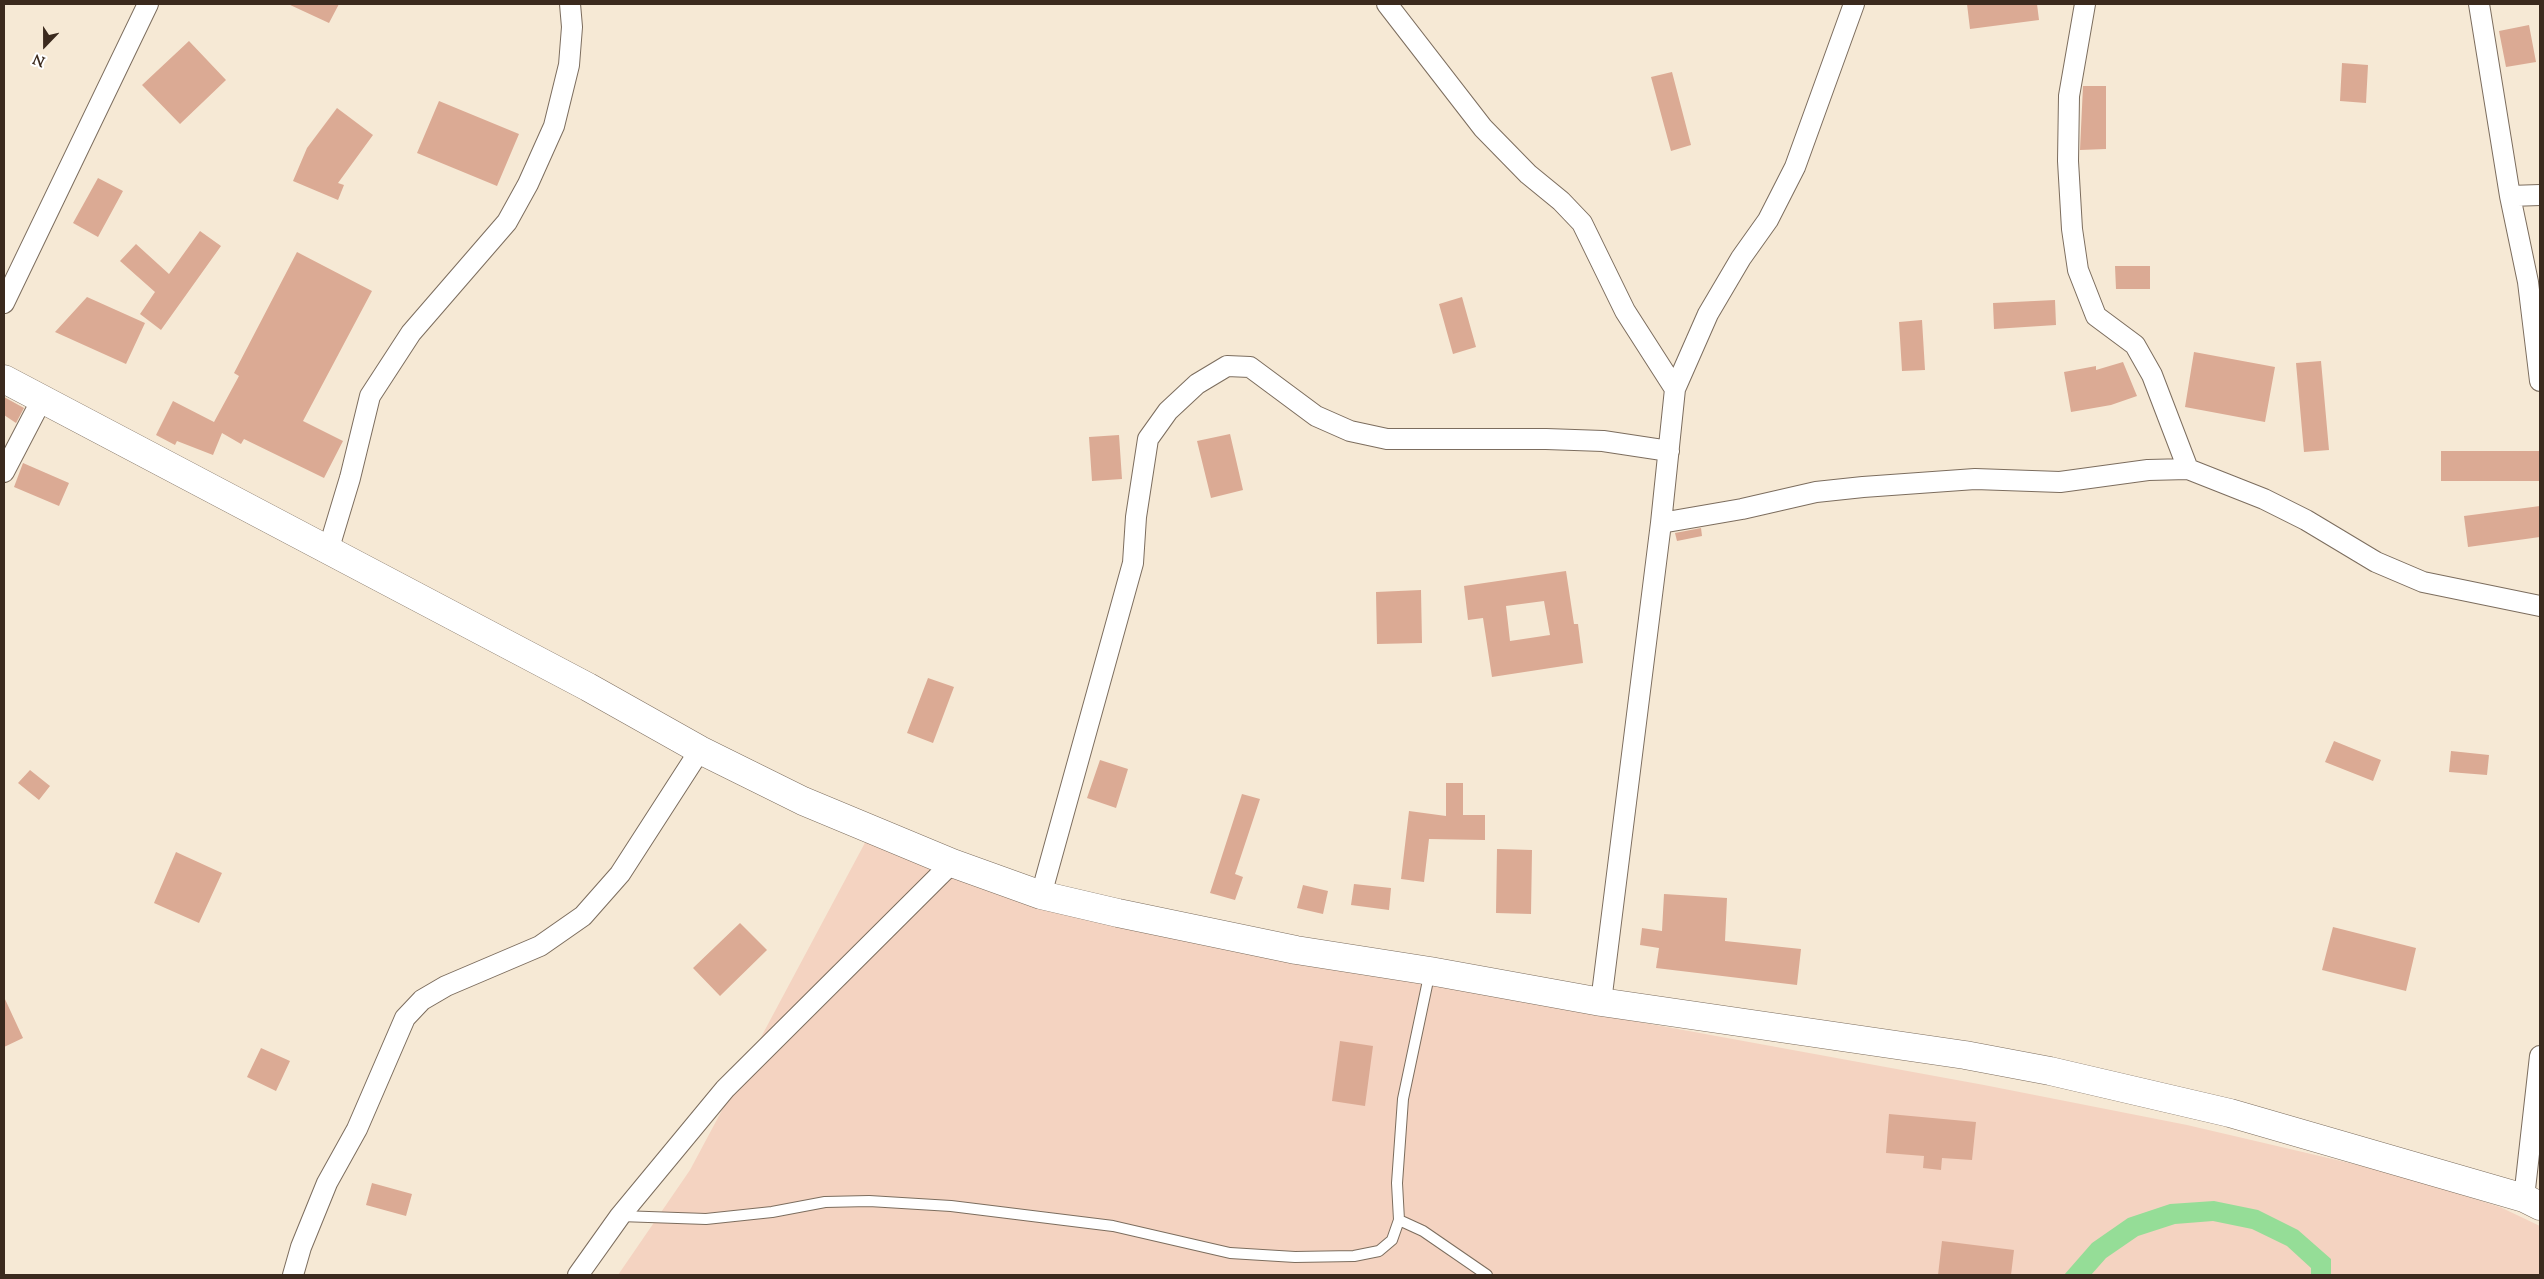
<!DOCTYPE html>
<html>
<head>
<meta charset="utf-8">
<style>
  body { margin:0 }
  #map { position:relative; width:2544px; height:1279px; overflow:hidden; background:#f6e9d5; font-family:"Sorts Mill Goudy",serif }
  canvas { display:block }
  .frame { position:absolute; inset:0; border:5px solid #3b2a1e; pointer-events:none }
  .north { position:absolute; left:20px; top:20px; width:50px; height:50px; -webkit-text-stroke:4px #fff; paint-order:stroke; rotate:202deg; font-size:14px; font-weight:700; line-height:20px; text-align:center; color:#3b2a1e }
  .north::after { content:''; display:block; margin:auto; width:18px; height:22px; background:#3b2a1e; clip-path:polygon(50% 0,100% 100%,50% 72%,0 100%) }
</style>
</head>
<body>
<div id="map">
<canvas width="2544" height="1279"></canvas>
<div class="frame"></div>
<div class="north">N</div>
</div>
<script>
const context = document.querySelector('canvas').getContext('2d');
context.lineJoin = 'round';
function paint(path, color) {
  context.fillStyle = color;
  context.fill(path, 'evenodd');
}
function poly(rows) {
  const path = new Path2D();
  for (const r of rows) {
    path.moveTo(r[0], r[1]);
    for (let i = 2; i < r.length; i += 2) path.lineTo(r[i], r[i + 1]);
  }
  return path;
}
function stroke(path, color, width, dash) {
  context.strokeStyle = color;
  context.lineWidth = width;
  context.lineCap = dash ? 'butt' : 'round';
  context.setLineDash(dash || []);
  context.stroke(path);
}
const built = poly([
  [867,839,1585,1012,1984,1085,2187,1125,2401,1175,2500,1207,2540,1226,2540,1275,618,1275,690,1170]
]);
const green = poly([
  [2214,1201,2258,1210,2298,1230,2331,1259,2331,1275,2311,1275,2311,1268,2287,1246,2252,1229,2213,1221,2175,1224,2138,1236,2106,1258,2091,1275,2064,1275,2092,1243,2128,1218,2170,1204]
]);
const building = poly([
  [288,4,339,4,329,23],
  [1967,4,2037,4,2039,20,1970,29],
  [2529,25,2536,62,2506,67,2499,31],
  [189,41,226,80,180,124,142,85],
  [2342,63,2368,65,2366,103,2340,101],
  [1672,72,1691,145,1671,151,1651,77],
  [2083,86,2106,86,2106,149,2080,150],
  [439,101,519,134,497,186,417,153],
  [337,108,373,135,338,183,344,185,338,200,293,181,307,148],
  [98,178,123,191,98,237,73,223],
  [200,231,221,246,161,330,140,314,155,292,120,261,136,244,169,274],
  [297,252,372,291,303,421,343,441,324,478,244,439,241,444,222,433,213,455,177,441,175,445,156,435,173,401,214,422,239,376,234,373],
  [2115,266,2150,266,2150,289,2116,289],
  [87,297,145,323,126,364,55,332],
  [1462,297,1476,347,1453,354,1439,304],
  [2055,300,2056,325,1994,329,1993,303],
  [1922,320,1925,370,1902,371,1899,322],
  [2194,352,2275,367,2265,422,2185,407],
  [2321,361,2329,450,2304,452,2296,363],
  [2123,362,2137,396,2111,405,2071,412,2064,372,2096,366,2096,370],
  [4,397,24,408,16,423,4,415],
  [1230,434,1243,490,1211,498,1197,441],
  [1119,435,1122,479,1092,481,1089,437],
  [2441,451,2540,451,2540,481,2441,481],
  [23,463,69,483,59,506,14,487],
  [2540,506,2540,537,2468,547,2464,516],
  [1701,528,1702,536,1677,541,1675,533],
  [1566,571,1574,624,1578,624,1583,663,1492,677,1483,618,1468,620,1464,586],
  [1544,601,1550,635,1510,641,1506,606],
  [1421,590,1422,643,1377,644,1376,592],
  [928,678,954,687,933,743,907,733],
  [2334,741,2381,760,2373,781,2325,762],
  [2451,751,2489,755,2487,775,2449,772],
  [1100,760,1128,769,1116,808,1087,798],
  [30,770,50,786,39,800,18,783],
  [1446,783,1463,783,1463,815,1485,815,1485,840,1429,839,1424,882,1401,879,1409,811,1446,816],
  [1242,794,1260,799,1235,874,1243,877,1235,900,1210,893],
  [1497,849,1532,850,1531,914,1496,913],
  [176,852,222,873,199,923,154,903],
  [1354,884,1391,888,1389,910,1351,905],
  [1303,885,1328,891,1323,914,1297,908],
  [1664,894,1727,898,1725,941,1801,949,1797,985,1656,968,1659,948,1640,945,1642,928,1662,931],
  [740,923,767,950,720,996,693,968],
  [2333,927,2416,948,2406,991,2322,970],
  [4,997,23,1038,4,1047],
  [1340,1041,1373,1046,1365,1106,1332,1101],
  [261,1048,290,1061,276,1091,247,1077],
  [1889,1114,1976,1122,1972,1160,1942,1158,1941,1170,1923,1168,1924,1156,1886,1153],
  [372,1183,412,1194,406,1216,366,1205],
  [1942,1241,2014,1250,2011,1275,1938,1275]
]);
const lane = poly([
  [1430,971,1403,1099,1397,1183,1399,1220,1423,1231,1487,1275],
  [620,1216,706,1219,772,1212,825,1202,869,1201,951,1206,1113,1226,1230,1253,1295,1257,1354,1256,1379,1251,1392,1240,1399,1220]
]);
const street = poly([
  [1387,4,1483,128,1528,174,1561,201,1582,223,1625,311,1675,389],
  [2085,4,2069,96,2068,161,2072,229,2078,270,2096,316,2135,345,2152,375,2188,469,2264,499,2306,520,2376,562,2423,582,2540,606],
  [2479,4,2510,196],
  [2540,195,2510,196,2528,282,2540,381],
  [4,303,148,4],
  [4,472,42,399],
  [1661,523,1675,389,1708,314,1741,258,1768,220,1795,167,1854,4],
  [328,551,350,478,370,396,411,333,507,222,528,184,554,126,569,65,572,27,570,4],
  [1041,895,1133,563,1136,517,1148,439,1168,411,1197,384,1227,366,1250,367,1316,416,1350,431,1387,439,1546,439,1603,441,1669,451],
  [1601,1002,1661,523,1742,509,1816,492,1863,487,1975,479,2060,482,2148,470,2188,469],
  [2524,1198,2540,1056],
  [293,1275,301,1247,327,1183,357,1129,405,1018,422,1000,446,986,540,946,583,916,620,874,700,750],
  [578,1275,620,1216,725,1089,952,863]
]);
const secondary = poly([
  [4,379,588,687,700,750,803,801,952,863,1041,895,1118,913,1296,950,1430,971,1601,1002,1965,1055,2050,1071,2230,1113,2524,1198,2540,1206]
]);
paint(built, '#f4d3c1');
paint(green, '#95dd97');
paint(building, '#dbaa94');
stroke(lane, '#7c6d5e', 12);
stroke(street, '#7c6d5e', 22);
stroke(secondary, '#7c6d5e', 29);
stroke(lane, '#fff', 10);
stroke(street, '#fff', 20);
stroke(secondary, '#fff', 28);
</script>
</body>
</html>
